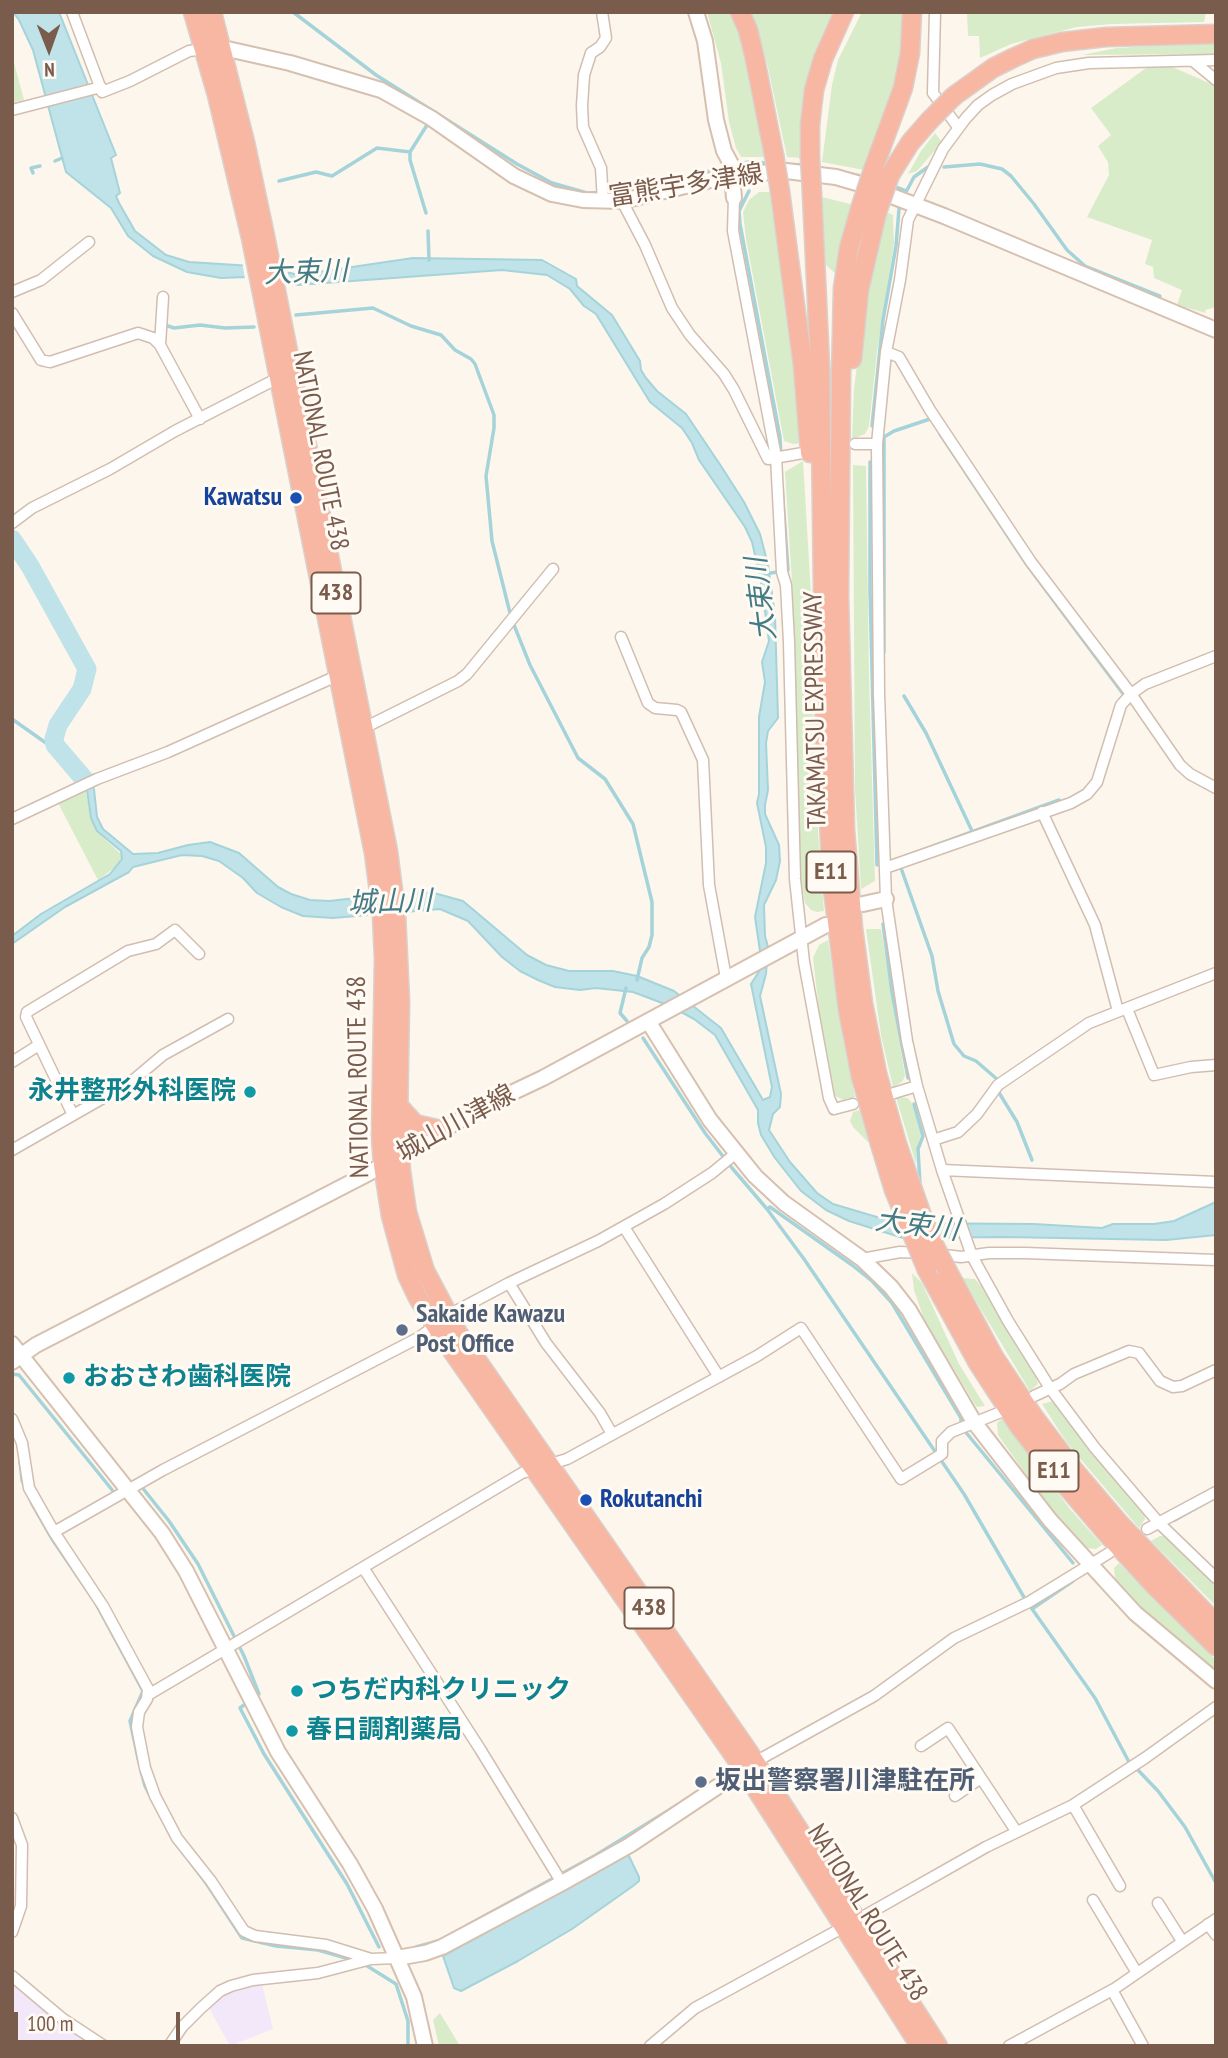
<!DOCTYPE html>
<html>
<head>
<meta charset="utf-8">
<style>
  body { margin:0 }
  #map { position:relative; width:1228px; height:2058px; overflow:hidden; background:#fdf6ec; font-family:"PT Sans Narrow",sans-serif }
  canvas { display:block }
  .frame { position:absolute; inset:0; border:14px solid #7a5c4d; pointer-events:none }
  .north { position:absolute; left:14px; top:14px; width:70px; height:70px; -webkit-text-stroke:5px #fffaf3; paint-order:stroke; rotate:179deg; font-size:19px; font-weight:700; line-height:28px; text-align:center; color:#7a5c4d }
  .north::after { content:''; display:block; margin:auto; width:24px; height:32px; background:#7a5c4d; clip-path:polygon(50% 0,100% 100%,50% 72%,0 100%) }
  .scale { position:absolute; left:14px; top:2012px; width:166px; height:32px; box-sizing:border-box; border:4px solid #7a5c4d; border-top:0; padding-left:9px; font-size:21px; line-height:24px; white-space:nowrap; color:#7a5c4d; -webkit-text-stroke:5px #fffaf3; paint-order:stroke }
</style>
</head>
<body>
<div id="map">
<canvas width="1228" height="2058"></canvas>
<div class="frame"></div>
<div class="north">N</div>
<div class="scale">100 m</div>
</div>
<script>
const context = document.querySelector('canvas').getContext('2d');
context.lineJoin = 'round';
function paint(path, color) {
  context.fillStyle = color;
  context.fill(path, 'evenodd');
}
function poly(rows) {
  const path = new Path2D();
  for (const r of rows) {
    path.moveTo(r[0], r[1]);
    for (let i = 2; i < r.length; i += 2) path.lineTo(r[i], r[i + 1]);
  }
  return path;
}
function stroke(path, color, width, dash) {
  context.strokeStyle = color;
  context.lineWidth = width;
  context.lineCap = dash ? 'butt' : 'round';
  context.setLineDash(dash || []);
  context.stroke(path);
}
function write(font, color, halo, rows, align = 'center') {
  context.font = font + ' "PT Sans Narrow","Noto Sans JP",sans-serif';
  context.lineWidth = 6;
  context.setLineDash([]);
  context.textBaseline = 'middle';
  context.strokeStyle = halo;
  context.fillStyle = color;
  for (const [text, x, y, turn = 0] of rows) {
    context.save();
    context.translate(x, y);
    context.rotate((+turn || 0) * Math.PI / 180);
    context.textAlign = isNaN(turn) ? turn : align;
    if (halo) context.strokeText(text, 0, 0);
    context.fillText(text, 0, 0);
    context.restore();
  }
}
const education = poly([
  [12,1983,61,2024,96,2046,12,2046],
  [262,1984,273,2029,230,2046,209,2008,224,1995]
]);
const green = poly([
  [707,12,732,12,745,45,769,157,741,157,736,148,729,122,721,63],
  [750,12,836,12,826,29,816,57,802,128,801,158,787,157,767,63,759,33],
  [862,12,905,12,903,53,895,89,864,170,822,162,832,85,838,60],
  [967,12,1206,12,1204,22,1112,24,1077,27,1011,44,980,58,979,36,968,36],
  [1216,42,1216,54,1082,55,1117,48],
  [12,55,24,100,12,103],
  [1170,66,1216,86,1216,307,1205,310,1206,313,1177,305,1182,290,1154,278,1153,267,1145,264,1152,240,1087,217,1109,175,1108,162,1098,146,1111,135,1091,108,1146,68],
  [935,133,942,142,917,171,908,174,921,151],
  [759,192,771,192,786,285,797,380,801,443,793,444,784,441,746,239,743,212,749,200],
  [822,197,854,205,838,276,825,264],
  [885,211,893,215,894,244,877,352,869,426,865,434,852,439,854,389,868,278],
  [803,461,811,595,815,791,824,911,817,912,811,910,805,903,800,873,793,597,785,472],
  [853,465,866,466,869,678,875,881,861,889,855,789],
  [85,788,91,818,97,832,121,854,121,859,117,866,98,880,57,801],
  [866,929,881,929,905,1076,902,1082,893,1087,881,1035],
  [828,940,843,1040,855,1097,843,1100,835,1096,819,1011,813,958,819,945],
  [896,1097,908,1098,913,1105,921,1135,917,1148,916,1164],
  [863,1109,874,1148,853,1127,850,1121,853,1112],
  [912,1273,922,1283,959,1364,985,1406,977,1407,974,1403,924,1319,914,1290],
  [962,1278,975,1279,981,1286,1036,1376,1038,1384,1030,1391],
  [1053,1401,1144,1513,1145,1519,1139,1528,1067,1443,1042,1404],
  [1002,1419,1070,1509,1102,1545,1096,1549,1086,1548,1057,1518,998,1435,997,1423],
  [1160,1536,1165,1536,1170,1540,1216,1584,1216,1606,1151,1541],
  [1119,1563,1216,1660,1216,1673,1173,1639,1126,1595,1115,1578,1114,1568],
  [440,2013,460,2046,439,2046,433,2020]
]);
const water = poly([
  [13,12,59,12,116,155,111,158,120,193,116,196,119,203,135,231,166,255,189,262,268,267,298,275,413,258,542,260,576,279,577,286,612,315,640,361,641,370,646,378,657,391,686,414,721,466,744,502,760,534,768,565,775,616,778,718,768,731,766,743,768,790,765,805,765,814,779,845,780,861,776,880,764,905,765,936,768,947,766,974,760,996,781,1094,780,1107,773,1114,769,1130,790,1162,817,1193,833,1204,897,1223,1034,1224,1102,1228,1113,1224,1154,1224,1174,1221,1216,1202,1216,1235,1166,1240,1005,1237,903,1238,849,1221,826,1210,801,1191,775,1158,761,1135,758,1123,758,1110,715,1035,694,1019,670,1006,633,992,596,988,580,990,555,987,538,980,520,971,502,957,468,921,440,909,333,918,303,916,281,907,257,893,243,878,219,861,202,856,182,855,133,867,129,872,65,907,12,944,12,936,41,914,110,874,122,859,121,851,97,831,91,818,87,790,66,761,71,759,94,789,97,817,103,829,133,854,158,853,188,845,210,842,239,853,278,887,291,894,310,900,329,901,411,892,434,893,463,901,527,955,546,965,569,971,613,971,637,976,674,991,721,1028,763,1100,770,1097,772,1087,751,984,760,970,760,951,755,917,766,863,766,847,757,803,759,794,759,717,765,682,762,662,769,641,761,581,752,542,745,527,699,460,692,443,682,428,650,402,596,314,584,306,570,289,547,275,502,270,298,285,246,277,221,278,187,272,153,256,128,236,111,208,66,172,33,50,19,20,13,12],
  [628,1854,639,1877,639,1881,633,1886,572,1929,518,1961,461,1991,454,1988,443,1956,628,1854]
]);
const pier = poly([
  [242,261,268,263,287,268,290,287,245,280],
  [410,888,412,912,368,917,366,893]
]);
const stream = poly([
  [293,12,376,75,517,164,552,183,587,193,620,192,719,169],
  [55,161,62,158],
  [740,164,753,161,769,164],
  [780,164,804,165],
  [815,167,866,177],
  [944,167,980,164,1002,169,1011,176,1034,204,1067,250,1085,266,1160,296],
  [33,173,31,168,40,166],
  [279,181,316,172,332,176,377,148,410,152],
  [893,186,906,191],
  [749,191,739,211,740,224,780,437,781,456],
  [906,192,914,177,928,167],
  [426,213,410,160,410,152,427,125],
  [428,231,429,260],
  [296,315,373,308,411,326,441,335,455,350,471,359,475,364,494,415,494,428,486,476,492,541,510,613],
  [168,326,174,328,200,325,225,328,254,327],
  [872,426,883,320,896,246,899,209],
  [940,434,1027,565,1124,695],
  [870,462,870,591,877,865],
  [782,485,788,570,786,570],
  [765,574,777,572],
  [514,625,530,665,578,758,605,779,633,824,652,902,652,935,649,947,642,958,637,980],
  [884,652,884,437,894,431,930,419],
  [904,696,926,733,972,831],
  [12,719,46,743,55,745],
  [898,859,1059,800],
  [901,868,932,956,938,991,954,1044,964,1056,976,1061,998,1080],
  [883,924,892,992,908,1078],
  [626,988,620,1013,627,1021],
  [643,1038,705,1133,732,1168,767,1209,770,1207,852,1265,872,1281,892,1303,961,1418,961,1424],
  [998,1091,1017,1122,1032,1160],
  [914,1104,923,1136,918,1149,920,1184],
  [767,1209,804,1259,964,1494,1025,1599,1095,1698,1129,1762],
  [12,1374,19,1375,113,1491],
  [964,1430,1073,1563],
  [20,1461,22,1480,32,1504,52,1539,95,1602,143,1691,130,1721,139,1763],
  [141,1486,169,1521,198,1564,244,1656,259,1694],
  [1175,1520,1207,1502],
  [1032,1609,1073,1581],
  [244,1705,240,1708,264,1754,347,1884,379,1947],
  [1136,1768,1158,1791,1185,1827,1216,1883],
  [141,1771,145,1786,160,1815],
  [178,1846,206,1883,242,1938,276,1946,318,1950,353,1960],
  [466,1926,596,1855,687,1799],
  [416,1947,438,1941],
  [364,1964,396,1984,408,2021,408,2046]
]);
const river = poly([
  [12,539,30,566,87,669,82,689,58,725,54,739,55,745,84,779]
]);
const street = poly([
  [72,12,102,92,130,81,189,51,204,49],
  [602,12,606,38,600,47,591,53,584,75,582,106,583,127,601,168,603,202],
  [935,12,933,93,958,127],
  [1216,60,1089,63,1056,68,1012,84,992,95,978,105,966,118,943,149,908,220,900,280,886,352,877,444,879,694,886,899,907,1041,917,1086,942,1170,972,1256,1008,1321,1050,1388,1095,1448,1159,1523,1216,1578],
  [1193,61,1216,80],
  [12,110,101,87],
  [734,198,733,231,776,457,782,572,786,585,789,642,795,879,804,962,829,1098,834,1109,853,1104],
  [622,201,645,245,672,308,690,335,724,374,734,390,768,459,803,453],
  [12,292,41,280,89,242],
  [12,313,41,360,45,361,50,362,138,333,153,338,160,345,200,419],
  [160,345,163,297],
  [886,352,899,357,930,410,1031,562,1131,694,1180,765,1190,774,1216,788],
  [855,444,877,444],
  [12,523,32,508,110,469,175,431,282,376],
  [621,637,648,703,655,708,677,710,681,712,703,760,709,885,726,978],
  [362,729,458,681,467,674,553,569],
  [1042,812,1095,925,1118,1011],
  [12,819,97,779,168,752,341,674],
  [885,868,1071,803,1087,794,1097,782,1121,705,1131,694,1145,684,1216,656],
  [1127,1009,1154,1075,1191,1067,1216,1065],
  [12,1062,39,1045],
  [894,1093,917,1086],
  [73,1115,26,1017,27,1012,128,951,156,944,175,930,199,954],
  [933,1140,958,1132,977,1114,998,1085,1089,1023,1216,973],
  [12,1150,131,1082,163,1055,228,1019],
  [942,1170,1216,1182],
  [624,1227,719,1377],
  [937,1254,961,1257,989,1253,1025,1253,1216,1260],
  [862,1259,900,1252,922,1253],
  [509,1283,546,1343,600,1413,612,1434],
  [1034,1396,1060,1384,1074,1374,1129,1351,1139,1353,1160,1381,1173,1387,1182,1386,1216,1370],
  [12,1419,22,1443,29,1488,54,1532,103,1606,148,1689,147,1699,139,1712,137,1727,145,1768,155,1796,177,1838,211,1881,244,1931,255,1936,326,1945,371,1959],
  [1147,1529,1216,1492],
  [54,1532,163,1470,418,1338,456,1311,509,1283,598,1241,664,1204,712,1173,735,1154],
  [364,1569,480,1749,562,1883],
  [148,1695,522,1473,567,1459,757,1356,801,1328,901,1479,942,1454,942,1441,951,1432,1001,1412],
  [921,1746,948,1728,1016,1831],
  [755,1762,874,1696,954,1638,1029,1602,1109,1553],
  [955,1796,981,1778],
  [1073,1805,1120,1886],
  [12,1818,22,1845,21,1906,12,1932],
  [1093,1900,1137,1973],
  [1158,1903,1182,1941],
  [1208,1924,1216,1935],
  [12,1976,63,2019,104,2046],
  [1112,1990,1143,2046],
  [169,2046,182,2027,201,2008,220,1991,231,1986,253,1980,318,1973,371,1959,397,1958],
  [650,2046,695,2008,866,1915,986,1847,1073,1805,1145,1758,1216,1707],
  [1009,2046,1114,1989,1216,1919]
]);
const secondary = poly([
  [696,12,705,41,716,120,724,151,731,164,734,198],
  [212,49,223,48,290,63,381,90,431,118,514,176,552,194,583,200,622,201,732,175,786,171,836,177,860,184,944,216,1216,330],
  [863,904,886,899],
  [648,1021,710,1120,755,1176,784,1203,862,1259,891,1287,909,1310,974,1422,1050,1520,1135,1613,1216,1681],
  [12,1344,162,1533,186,1571,278,1752,350,1864,375,1909,414,1997,425,2046],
  [12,1362,36,1345,369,1173,486,1105,543,1078,826,925],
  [397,1958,425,1953,442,1947,562,1883,630,1845,750,1765]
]);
const highway = poly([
  [193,12,217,95,251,238,374,853,382,915,384,959,381,1136,383,1165,391,1216,407,1275,418,1298,446,1342,744,1770,920,2046],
  [212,12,245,142,264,231,388,851,396,914,400,1001,398,1122,401,1171,407,1212,425,1271,458,1333,748,1751,938,2046],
  [740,12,748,30,755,59,774,155],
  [954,96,993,68,1013,58,1033,49,1062,42,1106,37,1216,34],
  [810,157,810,125,814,90,823,59,844,12],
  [873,170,903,88,910,53,912,12],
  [890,175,910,143,930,120],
  [780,191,803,366,810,453],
  [812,194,820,365,825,740,832,882,848,1010,861,1077,880,1144],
  [861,206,849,248,843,288,841,377,839,595,845,830,853,928,863,1003,877,1073,897,1144],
  [852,359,859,290,877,212],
  [398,1105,415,1124,441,1130],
  [927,1270,978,1363,1019,1426,1061,1480,1107,1534,1154,1585,1216,1646],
  [947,1270,994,1357,1034,1417,1074,1470,1120,1524,1216,1624]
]);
const highwayBridge = poly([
  [930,120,954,96],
  [774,155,780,191],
  [810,157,812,194],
  [861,206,873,170],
  [877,212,890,175],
  [880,1144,894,1190,927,1270],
  [897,1144,928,1233,947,1270]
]);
const markers = [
  [296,498,7,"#1a4fb4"],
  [250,1092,7,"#0f9aa8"],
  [402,1330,7,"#5c6f8a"],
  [69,1378,7,"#0f9aa8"],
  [586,1500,7,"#1a4fb4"],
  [297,1691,7,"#0f9aa8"],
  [292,1731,7,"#0f9aa8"],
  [701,1782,7,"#5c6f8a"]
];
const shields = [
  [336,593,49],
  [831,872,49],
  [1054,1471,49],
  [649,1608,49]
];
const shieldNames = [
  ["438",336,593],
  ["E11",831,872],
  ["E11",1054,1471],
  ["438",649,1608]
];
const streetNames = [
  ["富熊宇多津線",686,186,-9],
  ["NATIONAL ROUTE 438",320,451,79],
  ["TAKAMATSU EXPRESSWAY",816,710,-91],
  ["NATIONAL ROUTE 438",359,1077,-91],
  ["城山川津線",456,1124,-29],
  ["NATIONAL ROUTE 438",867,1913,58]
];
const transitNames = [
  ["Kawatsu",282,498],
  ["Rokutanchi",600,1500,"left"]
];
const cultureNames = [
  ["永井整形外科医院",236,1092,"right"],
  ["おおさわ歯科医院",83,1378],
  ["つちだ内科クリニック",311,1691],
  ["春日調剤薬局",306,1731]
];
const serviceNames = [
  ["Sakaide Kawazu",416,1315],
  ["Post Office",416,1345],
  ["坂出警察署川津駐在所",715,1782]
];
const waterNames = [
  ["大束川",306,273,-2],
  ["大束川",762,599,-97],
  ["城山川",390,903,-2],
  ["大束川",917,1226,7]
];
paint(education, '#f3e8fa');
paint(green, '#d8ecc9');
paint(water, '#bfe3e8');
stroke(water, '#a5d3da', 2);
paint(pier, '#fdf6ec');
stroke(stream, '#a5d3da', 3.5);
stroke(river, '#bfe3e8', 19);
stroke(street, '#d1beb0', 13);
stroke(secondary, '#d6c0b0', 18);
stroke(highway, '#dad1cd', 21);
stroke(street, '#fff', 10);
stroke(secondary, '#fff', 14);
stroke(highway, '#f7b7a3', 18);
stroke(highwayBridge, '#dad1cd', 21, []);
stroke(highwayBridge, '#f7b7a3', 18);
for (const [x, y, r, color] of markers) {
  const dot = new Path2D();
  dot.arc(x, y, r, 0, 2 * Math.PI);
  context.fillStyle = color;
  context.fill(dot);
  stroke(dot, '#fffaf3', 2.5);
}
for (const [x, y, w] of shields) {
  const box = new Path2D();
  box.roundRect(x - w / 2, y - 20.5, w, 41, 5);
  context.fillStyle = '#fffaf3';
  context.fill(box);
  stroke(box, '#7a5c4d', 2);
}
write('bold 24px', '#7a5c4d', null, shieldNames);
write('26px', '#7a5c4d', '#fffaf3', streetNames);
write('bold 26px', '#164399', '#fffaf3', transitNames, 'right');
write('bold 26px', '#0d838f', '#fffaf3', cultureNames, 'left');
write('bold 26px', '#4e5e75', '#fffaf3', serviceNames, 'left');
write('italic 28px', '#437c86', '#fffaf3', waterNames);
</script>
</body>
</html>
